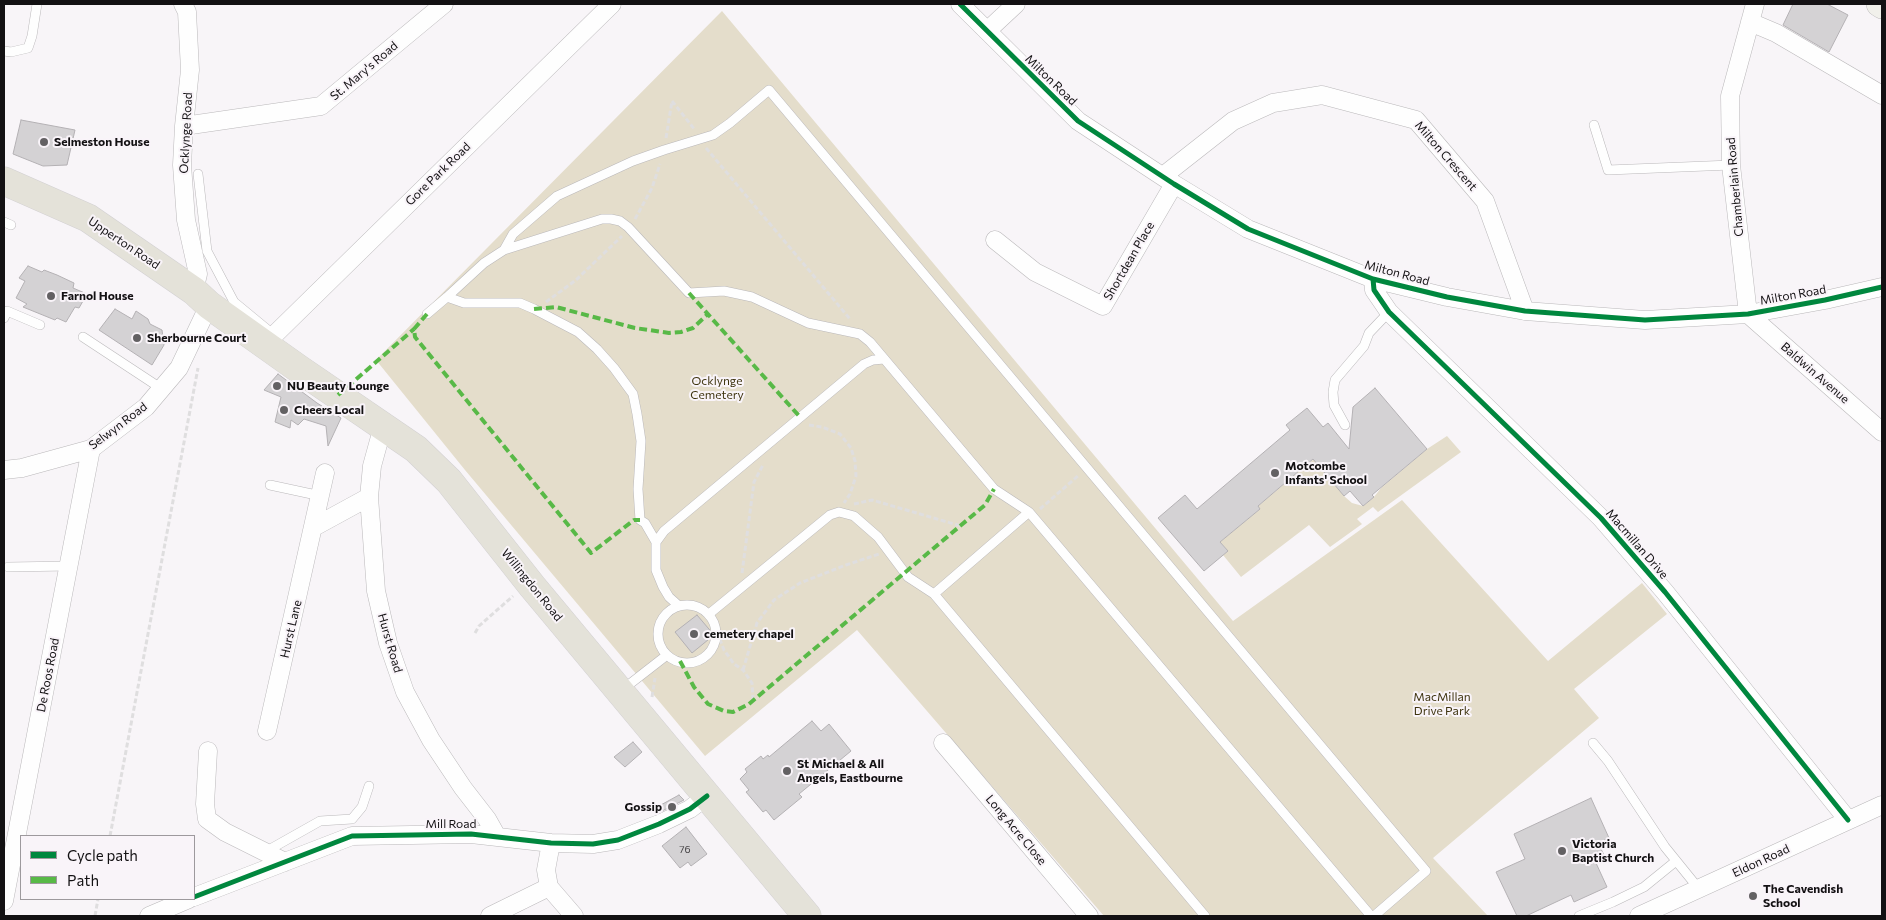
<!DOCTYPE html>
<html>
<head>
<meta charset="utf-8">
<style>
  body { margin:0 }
  #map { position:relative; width:1886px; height:920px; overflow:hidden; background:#f8f5f8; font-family:Commissioner,sans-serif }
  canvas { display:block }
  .frame { position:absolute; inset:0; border:5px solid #131113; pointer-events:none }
  .legend { position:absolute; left:20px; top:835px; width:175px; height:65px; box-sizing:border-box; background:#f9f4f9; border:1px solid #9d999d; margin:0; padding:6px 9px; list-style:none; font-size:15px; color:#131113 }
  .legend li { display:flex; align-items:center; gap:10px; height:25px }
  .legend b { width:25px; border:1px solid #9d999d }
</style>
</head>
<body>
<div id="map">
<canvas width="1886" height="920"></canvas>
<div class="frame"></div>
<ul class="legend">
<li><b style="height:6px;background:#00873e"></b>Cycle path</li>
<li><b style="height:6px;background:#58b947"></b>Path</li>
</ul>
</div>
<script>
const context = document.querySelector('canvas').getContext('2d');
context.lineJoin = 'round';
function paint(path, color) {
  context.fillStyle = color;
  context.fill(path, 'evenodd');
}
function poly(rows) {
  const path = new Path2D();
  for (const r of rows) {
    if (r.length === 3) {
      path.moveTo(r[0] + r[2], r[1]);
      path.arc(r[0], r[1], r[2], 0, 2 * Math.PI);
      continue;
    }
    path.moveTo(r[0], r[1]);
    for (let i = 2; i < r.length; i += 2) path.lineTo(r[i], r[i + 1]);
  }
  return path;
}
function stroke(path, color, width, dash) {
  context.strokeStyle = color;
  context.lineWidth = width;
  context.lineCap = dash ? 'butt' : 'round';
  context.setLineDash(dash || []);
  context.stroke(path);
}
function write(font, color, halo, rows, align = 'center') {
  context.font = font + ' Commissioner,sans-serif';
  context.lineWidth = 4;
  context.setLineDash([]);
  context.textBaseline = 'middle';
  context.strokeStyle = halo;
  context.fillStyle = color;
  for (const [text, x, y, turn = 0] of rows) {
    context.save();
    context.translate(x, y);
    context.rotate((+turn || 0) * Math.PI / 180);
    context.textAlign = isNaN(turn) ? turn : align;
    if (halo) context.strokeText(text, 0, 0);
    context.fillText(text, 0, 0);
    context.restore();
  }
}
const green = poly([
  [722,11,1233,621,1402,500,1548,661,1642,583,1667,614,1574,689,1599,718,1433,858,1488,916,1104,916,857,630,705,756,465,470,376,360],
  [1447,436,1461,452,1378,512,1373,507,1357,519,1362,524,1330,547,1309,525,1241,577,1223,555,1228,551,1220,542,1260,509,1258,506,1315,458,1344,496,1352,503,1363,506,1374,497,1381,488,1427,449]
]);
const building = poly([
  [1793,4,1827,4,1848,15,1829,52,1783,25,1793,4],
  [21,120,75,130,67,165,43,166,13,154,21,120],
  [28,266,42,272,44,270,57,275,74,283,73,288,87,294,79,308,75,307,66,322,57,318,55,320,23,307,27,304,16,298,25,281,19,278,28,266],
  [115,309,132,319,136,311,148,319,150,324,162,330,164,345,152,365,99,330,115,309],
  [278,374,317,403,341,418,328,446,326,426,304,419,298,425,291,420,290,428,275,422,281,397,264,390,278,374],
  [1375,388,1427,449,1372,495,1374,497,1363,506,1350,491,1344,496,1313,459,1258,506,1260,509,1220,542,1228,551,1204,571,1158,518,1185,495,1197,509,1290,430,1286,425,1307,408,1323,427,1328,423,1349,449,1353,407,1375,388],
  [697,615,714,635,692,653,675,632,697,615],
  [812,721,821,731,829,724,851,751,799,794,802,797,774,820,766,810,763,812,746,792,749,790,740,779,747,772,745,769,761,756,763,759,768,755,769,757,812,721],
  [633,742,642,752,625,767,614,757,633,742],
  [679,795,684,800,662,811,659,806,679,795],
  [1591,798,1609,838,1598,843,1606,859,1596,863,1607,887,1574,902,1571,895,1526,916,1517,916,1496,872,1525,859,1514,834,1591,798],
  [686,827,707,854,691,866,688,862,680,868,662,846,686,827]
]);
const path = poly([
  [672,101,695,130],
  [666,138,672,101],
  [706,148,850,319],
  [635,219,652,188,660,164],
  [546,302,576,280,622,236],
  [809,425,822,427,840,434,851,448,855,461,856,476,850,494,844,503],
  [854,504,872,500,961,526],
  [1040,509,1079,475],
  [742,573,754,482,763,465],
  [717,632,724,650,734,664,743,670,752,683,753,700],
  [475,633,479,626,513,596],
  [743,670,757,623,774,600,800,583,846,565,879,554],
  [652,697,655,678],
  [110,836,198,368],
  [95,916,98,899]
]);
const lane = poly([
  [4,51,11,52,28,48,32,36,37,4],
  [1594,125,1608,170,1731,165],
  [198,174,207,251,234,302,274,335],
  [4,222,11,225],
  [504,250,513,234,557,196,633,161,664,150,713,135,730,123,769,90,1426,871,1374,916],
  [447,297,464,303,520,303,534,309,578,332,597,349,614,368,633,394,637,414,641,441,638,489,640,520,645,523,656,542,656,570,663,587,669,597,679,606],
  [427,314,447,297,484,263,504,250,602,219,611,219,620,221,628,227,689,293,724,291,752,297,808,323,860,334,870,342,994,489,1029,512,1371,916],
  [4,318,7,311,40,325],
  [83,337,162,389],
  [1345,425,1334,405,1333,392,1335,380,1364,346,1369,333,1389,312],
  [270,485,321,496],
  [656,542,664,531,864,364,873,360,884,359],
  [8,567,69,566],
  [934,594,1029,512],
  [687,634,29],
  [709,614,830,515,839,512,854,516,878,537,908,577,934,594,1205,916],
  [622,690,667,655],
  [1593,743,1608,761,1665,847,1699,889],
  [265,852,320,821,352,819,362,807,369,786],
  [1579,916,1613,902,1644,887,1676,861]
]);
const street = poly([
  [183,4,187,12,190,70,184,126,182,165,186,220,198,274,194,291],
  [960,4,1078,121,1174,184,1248,229,1373,279,1447,297,1525,311,1645,320,1748,314,1825,300,1882,287],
  [1755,4,1730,96,1731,165,1748,314,1882,432],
  [1750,22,1776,33,1882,95],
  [987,31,1016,4],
  [184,126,321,106,444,4],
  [1163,176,1233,121,1273,103,1322,95,1416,120,1485,201,1525,311],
  [995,240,1035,272,1103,306,1174,184],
  [1373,279,1374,290,1389,312,1601,518,1665,592,1848,820],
  [265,344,612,4],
  [383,426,372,466,369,497,376,591,388,643,405,692,431,740,463,788,487,819,496,835],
  [4,470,22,468,91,449,146,407,179,368,209,305],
  [314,527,369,497],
  [267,731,325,473],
  [943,743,1089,916],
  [208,751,205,804,207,819,225,832,285,862],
  [551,843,546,870,549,887,574,916],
  [194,897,352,836,471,834,551,843,593,844,618,840,659,824,690,809,707,796],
  [4,901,91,449],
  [149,916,189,899],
  [490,916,549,887],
  [1639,916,1882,805]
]);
const secondary = poly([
  [1879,4,1882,6]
]);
const primary = poly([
  [4,181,88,218,194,291,209,305,299,369,416,449,449,481,532,586,807,916]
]);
const quiet = poly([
  [689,293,800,417],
  [534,309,556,307,635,328,669,333,681,332,693,328,708,314],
  [427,314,414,329,415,337,591,553,634,520,640,520],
  [338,395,414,329],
  [680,661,694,687,708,704,724,711,733,712,749,704,985,505,994,489]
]);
const cycleway = poly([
  [960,4,1078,121,1174,184,1248,229,1373,279,1447,297,1525,311,1645,320,1748,314,1825,300,1882,287],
  [1373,279,1374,290,1389,312,1601,518,1665,592,1848,820],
  [194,897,352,836,471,834,551,843,593,844,618,840,659,824,690,809,707,796]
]);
const markers = [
  [44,142,5,"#636163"],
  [51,296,5,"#636163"],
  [137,338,5,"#636163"],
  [277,386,5,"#636163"],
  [284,410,5,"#636163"],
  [1275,473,5,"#636163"],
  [694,634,5,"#636163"],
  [787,771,5,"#636163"],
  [672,807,5,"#636163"],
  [1562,851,5,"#636163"],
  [1753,896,5,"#636163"]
];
const numberNames = [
  ["76",685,850]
];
const streetNames = [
  ["St. Mary's Road",364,71,-40],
  ["Milton Road",1051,80,44],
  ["Ocklynge Road",186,133,-87],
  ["Milton Crescent",1446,156,49],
  ["Gore Park Road",438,174,-44],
  ["Chamberlain Road",1735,187,-95],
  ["Upperton Road",124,243,34],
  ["Shortdean Place",1129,261,-60],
  ["Milton Road",1397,273,15],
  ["Milton Road",1793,295,-10],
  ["Baldwin Avenue",1815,373,41],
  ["Selwyn Road",118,426,-37],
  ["Macmillan Drive",1637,544,49],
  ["Willingdon Road",532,585,51],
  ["Hurst Lane",291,629,-77],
  ["Hurst Road",390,643,74],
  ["De Roos Road",48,675,-79],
  ["Mill Road",451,824],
  ["Long Acre Close",1016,830,50],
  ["Eldon Road",1761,861,-25]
];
const poiNames = [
  ["Selmeston House",54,142],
  ["Farnol House",61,296],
  ["Sherbourne Court",147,338],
  ["NU Beauty Lounge",287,386],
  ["Cheers Local",294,410],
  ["Motcombe",1285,466],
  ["Infants' School",1285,480],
  ["cemetery chapel",704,634],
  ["St Michael & All",797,764],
  ["Angels, Eastbourne",797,778],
  ["Gossip",662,807,"right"],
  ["Victoria",1572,844],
  ["Baptist Church",1572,858],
  ["The Cavendish",1763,889],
  ["School",1763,903]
];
const parkNames = [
  ["Ocklynge",717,381],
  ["Cemetery",717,395],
  ["MacMillan",1442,697],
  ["Drive Park",1442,711]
];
paint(green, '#e4ddcb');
paint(building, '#d4d2d4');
stroke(building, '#b4b1b4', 1);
stroke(lane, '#bab8ba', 10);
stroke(street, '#bab8ba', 19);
stroke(secondary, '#bab8ba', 26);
stroke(primary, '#d2d0d2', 29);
stroke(path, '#dfdedf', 3, [5, 2.5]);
stroke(lane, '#fefefe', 9);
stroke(street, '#fefefe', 18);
stroke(secondary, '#f1f0eb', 25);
stroke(primary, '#e4e2d9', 28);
stroke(quiet, '#58b947', 4, [8, 4]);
stroke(cycleway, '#00873e', 5);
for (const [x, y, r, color] of markers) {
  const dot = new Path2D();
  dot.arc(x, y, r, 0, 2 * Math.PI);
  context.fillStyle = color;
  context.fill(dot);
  stroke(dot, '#f9f4f9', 2);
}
write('10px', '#434143', null, numberNames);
write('12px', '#131113', '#f9f4f9', streetNames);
write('bold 12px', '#131113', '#f9f4f9', poiNames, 'left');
write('12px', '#3f3510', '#f9f4f9', parkNames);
</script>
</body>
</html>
